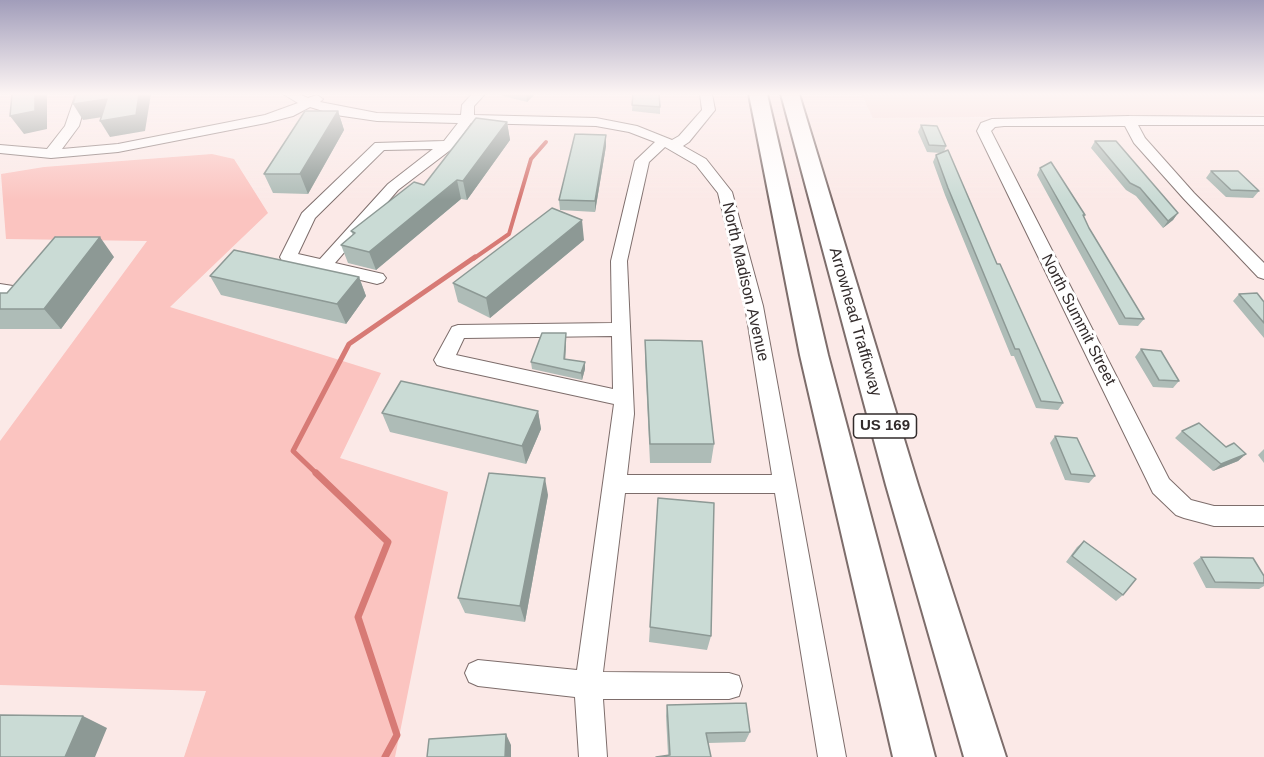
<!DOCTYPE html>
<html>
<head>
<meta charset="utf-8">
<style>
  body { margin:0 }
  canvas { display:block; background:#fbe9e7 }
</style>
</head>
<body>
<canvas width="1264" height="757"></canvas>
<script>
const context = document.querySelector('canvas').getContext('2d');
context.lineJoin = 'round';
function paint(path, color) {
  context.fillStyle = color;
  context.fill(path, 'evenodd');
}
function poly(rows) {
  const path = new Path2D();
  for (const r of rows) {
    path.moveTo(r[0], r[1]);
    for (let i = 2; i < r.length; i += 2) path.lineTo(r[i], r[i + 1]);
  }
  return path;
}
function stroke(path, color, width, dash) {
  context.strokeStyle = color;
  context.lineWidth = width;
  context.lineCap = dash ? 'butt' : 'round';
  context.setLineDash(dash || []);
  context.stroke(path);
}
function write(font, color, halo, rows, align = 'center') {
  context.font = font + ' Arial,sans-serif';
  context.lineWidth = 6;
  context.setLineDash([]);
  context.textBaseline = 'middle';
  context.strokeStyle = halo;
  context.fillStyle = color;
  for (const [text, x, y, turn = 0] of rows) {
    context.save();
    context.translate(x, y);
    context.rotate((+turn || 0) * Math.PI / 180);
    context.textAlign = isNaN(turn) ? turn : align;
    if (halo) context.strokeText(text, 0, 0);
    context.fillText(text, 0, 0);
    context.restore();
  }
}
const built = poly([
  [861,94,1264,94,1264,114,873,118]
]);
const green = poly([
  [212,154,234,159,268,213,170,307,381,373,340,458,448,492,395,757,184,757,206,691,0,685,0,441,147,241,6,239,1,174,44,167]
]);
const streamFar2 = poly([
  [473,259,509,234,531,159,546,142]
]);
const streamFar1 = poly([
  [317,474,293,451,349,344,475,257]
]);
const stream = poly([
  [316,473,388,542,358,617,397,735,385,757]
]);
const minor = poly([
  [76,94,88,94,79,126,62,149,118,144,265,115,298,103,283,94,299,94,308,98,317,95,323,99,320,102,377,113,461,115,462,105,472,94,485,94,474,106,474,115,596,118,637,126,672,140,679,136,702,110,700,94,712,94,715,110,689,142,683,146,706,159,732,192,763,306,846,757,818,757,775,493,625,493,603,672,729,673,739,676,742,686,739,696,729,699,603,699,607,757,579,757,575,697,478,686,469,682,465,673,469,664,478,660,577,670,614,404,444,367,437,365,434,360,452,327,458,325,612,323,611,261,635,161,655,142,629,132,596,126,471,123,453,148,398,190,335,263,383,274,386,278,383,282,377,284,282,261,280,257,302,213,375,143,444,141,458,123,377,121,336,115,310,107,293,116,266,123,118,152,51,158,0,153,0,145,47,149,65,126,76,94],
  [665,147,696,165,718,193,745,306,772,475,627,475,634,414,627,261,649,162,665,147],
  [433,149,388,184,320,259,298,254,315,218,384,150,433,149],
  [612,336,613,389,456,355,464,338,612,336],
  [1129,116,1264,117,1264,125,1138,125,1145,138,1194,193,1264,263,1264,279,1258,277,1184,199,1134,143,1125,126,1004,126,995,127,991,131,1169,479,1191,500,1214,506,1264,506,1264,526,1214,526,1184,518,1176,515,1153,493,977,131,981,123,992,119,1129,116],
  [0,284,13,286,16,290,13,294,0,296,0,284]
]);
const highway = poly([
  [749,94,767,94,828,355,935,757,893,757,800,355,749,94],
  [781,94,799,94,918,485,1006,757,964,757,886,485,781,94]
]);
const wall = poly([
  [502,94,535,94,527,102,503,96],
  [633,94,660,107,660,114,632,111],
  [338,111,344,130,308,194,273,193,264,174],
  [507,122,510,140,467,200,461,199,376,270,348,263,341,245,353,235,351,231,424,185],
  [921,125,946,146,944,152,997,264,1063,403,1058,410,1036,408,1014,356,1011,356,945,195,933,162,936,155,941,153,927,152,918,132],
  [606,135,606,146,595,212,560,210,559,200],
  [1095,141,1178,213,1173,220,1163,228,1136,196,1126,190,1091,148],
  [1040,168,1085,215,1084,217,1089,228,1144,319,1138,326,1119,325,1037,175],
  [1211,171,1259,191,1253,198,1226,197,1206,178],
  [584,240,490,318,458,302,453,283],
  [114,257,61,329,0,329,0,293,7,293],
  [210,276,359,277,366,296,346,324,221,295],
  [1239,294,1264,302,1264,338,1233,301],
  [566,340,565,359,585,369,582,380,532,369,531,362],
  [645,340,714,444,711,463,650,463,645,359],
  [1141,349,1179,381,1173,388,1153,387,1135,357],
  [538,411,541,429,526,464,390,432,382,413],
  [1182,431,1226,447,1246,454,1238,461,1213,471,1175,438],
  [1055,436,1095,476,1089,483,1065,480,1050,443],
  [1264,449,1264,463,1258,455],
  [548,495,525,622,465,613,458,598],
  [658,498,711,636,707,650,649,642],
  [1084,541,1123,595,1116,601,1066,562,1077,547],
  [1201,557,1264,576,1264,586,1259,589,1206,588,1193,563],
  [667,705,750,732,745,742,708,743,668,755,666,716]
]);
const shadedWall = poly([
  [35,94,47,94,47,129,24,134,10,116],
  [139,94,151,94,145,131,110,137,100,121],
  [526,94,535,94,527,102],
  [107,99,116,115,83,120,73,104],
  [338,111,344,130,308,194,300,174],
  [507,122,510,140,467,200,463,181],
  [606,135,606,146,595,212,595,201],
  [457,180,461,199,376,270,369,252],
  [1178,213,1173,220,1163,228,1168,221],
  [582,220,584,240,490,318,486,298],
  [100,237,114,257,61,329,44,309],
  [359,277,366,296,346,324,337,304],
  [566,333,566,340,565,366,564,359],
  [585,362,585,369,582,380,581,373],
  [538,411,541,429,526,464,522,446],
  [1246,454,1238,461,1213,471,1221,464],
  [545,478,548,495,525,622,520,606],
  [83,716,107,728,95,757,65,757],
  [506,734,511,745,511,757,505,757]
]);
const building = poly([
  [12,94,35,94,35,111,10,116,12,94],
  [76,94,139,94,136,115,100,121,107,99,73,104,76,94],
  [633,94,659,94,660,107,632,105,633,94],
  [305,111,338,111,300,174,264,174,305,111],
  [476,118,507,122,463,181,457,180,369,252,341,245,355,233,351,231,414,182,424,185,476,118],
  [921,125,937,126,946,146,929,145,921,125],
  [575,134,606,135,595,201,559,200,575,134],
  [1095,141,1116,141,1178,213,1168,221,1140,188,1130,183,1095,141],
  [948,150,997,264,1000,264,1063,403,1041,401,1019,349,1015,349,948,188,936,155,948,150],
  [1051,162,1085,215,1083,215,1089,228,1144,319,1125,318,1040,168,1051,162],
  [1211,171,1238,171,1259,191,1231,190,1211,171],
  [552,208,582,220,486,298,453,283,552,208],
  [55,237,100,237,44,309,0,309,0,293,7,293,55,237],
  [234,250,359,277,337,304,210,276,234,250],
  [1257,293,1264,302,1264,323,1239,294,1257,293],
  [542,333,566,333,564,359,585,362,581,373,531,362,542,333],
  [645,340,702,341,714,444,650,444,645,340],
  [1141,349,1161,351,1179,381,1159,380,1141,349],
  [401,381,538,411,522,446,382,413,401,381],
  [1199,423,1226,447,1234,443,1246,454,1221,464,1182,431,1199,423],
  [1055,436,1077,438,1095,476,1071,474,1055,436],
  [489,473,545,478,520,606,458,598,489,473],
  [658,498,714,503,711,636,650,627,658,498],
  [1084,541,1136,579,1123,595,1072,556,1084,541],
  [1201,557,1253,558,1264,576,1264,583,1215,582,1201,557],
  [746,703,750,732,706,733,711,757,656,757,670,755,667,705,746,703],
  [0,715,83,716,65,757,0,757,0,715],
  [506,734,505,757,427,757,429,739,506,734]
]);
const shields = [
  [885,426,63]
];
const shieldNames = [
  ["US 169",885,426]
];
const streetNames = [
  ["North Madison Avenue",745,282,77],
  ["North Summit Street",1078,320,63],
  ["Arrowhead Trafficway",855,322,74]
];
paint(built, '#f7dcd9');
paint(green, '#fbc4c0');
stroke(streamFar2, '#d77a75', 4);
stroke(streamFar1, '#d77a75', 5);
stroke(stream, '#d77a75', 7);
stroke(minor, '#7d6d6b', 2);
stroke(highway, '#7d6d6b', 4);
paint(minor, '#fff');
paint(highway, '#fff');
paint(wall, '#aebcb7');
paint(shadedWall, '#8d9995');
paint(building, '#cadbd5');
stroke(building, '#8d9995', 1.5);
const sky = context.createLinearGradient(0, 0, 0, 200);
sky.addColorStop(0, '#a19dba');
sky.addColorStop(0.47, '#fdf5f4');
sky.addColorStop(1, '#fdf5f400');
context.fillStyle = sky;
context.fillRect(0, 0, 1264, 200);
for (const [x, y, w] of shields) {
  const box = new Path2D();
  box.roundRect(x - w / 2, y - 12, w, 24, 4.5);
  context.fillStyle = '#fff';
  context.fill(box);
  stroke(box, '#322b2b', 1.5);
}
write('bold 15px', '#322b2b', null, shieldNames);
write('16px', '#322b2b', '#fff', streetNames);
</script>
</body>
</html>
